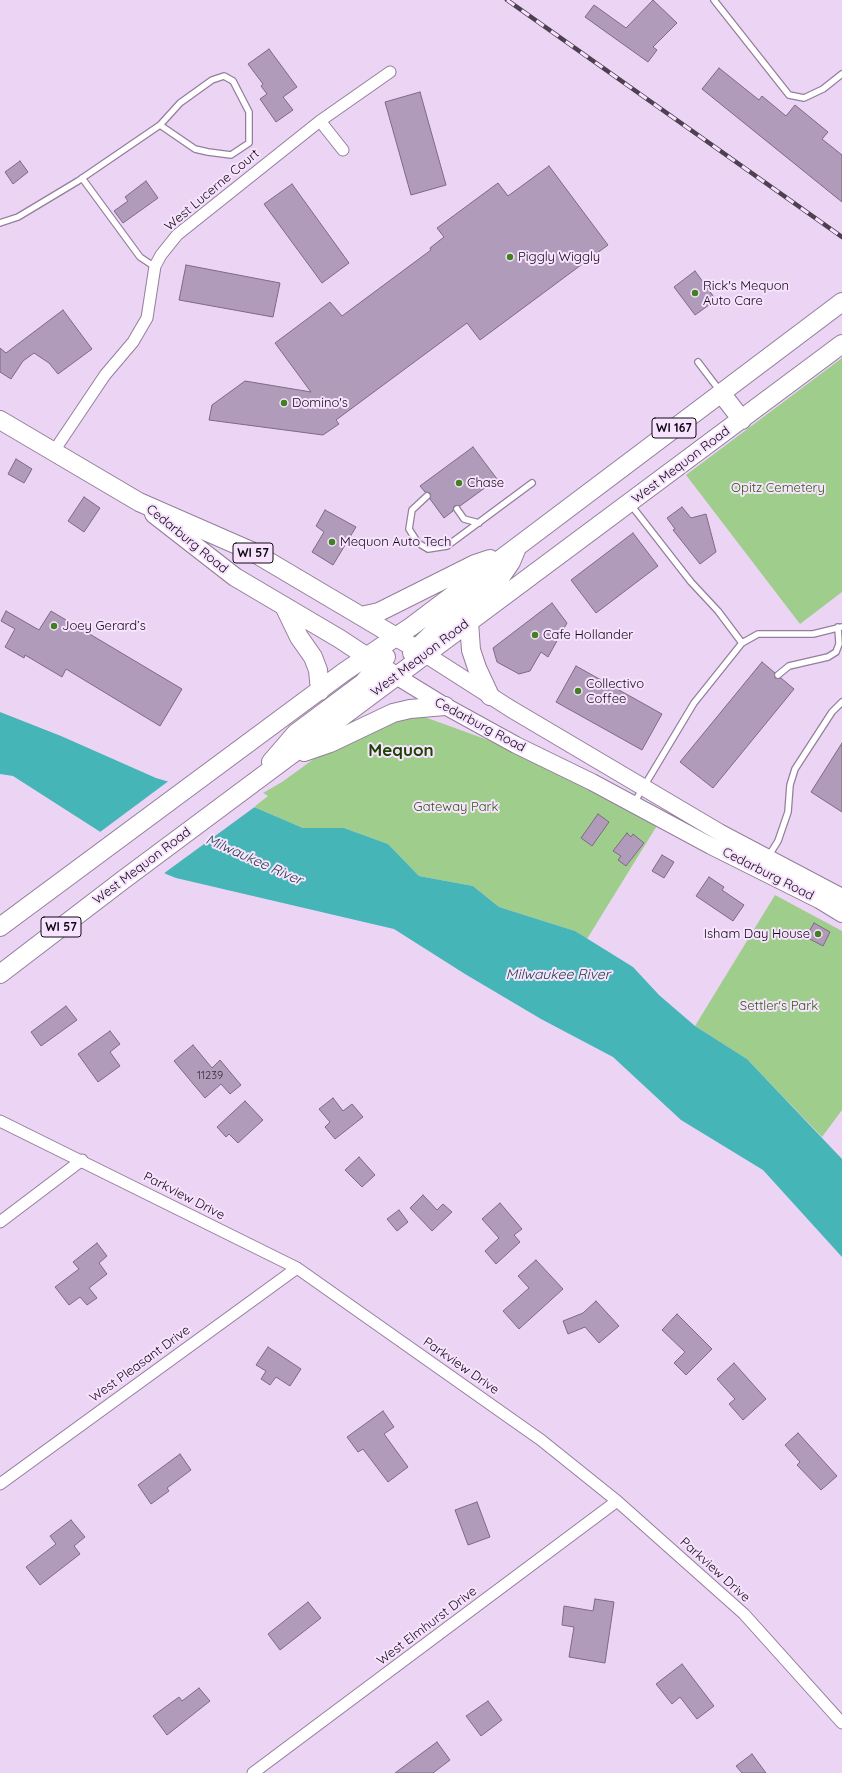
<!DOCTYPE html>
<html>
<head>
<meta charset="utf-8">
<style>
  body { margin:0 }
  canvas { display:block; background:#ecd4f5 }
</style>
</head>
<body>
<canvas width="842" height="1773"></canvas>
<script>
const context = document.querySelector('canvas').getContext('2d');
context.lineJoin = 'round';
function paint(path, color) {
  context.fillStyle = color;
  context.fill(path, 'evenodd');
}
function poly(rows) {
  const path = new Path2D();
  for (const r of rows) {
    path.moveTo(r[0], r[1]);
    for (let i = 2; i < r.length; i += 2) path.lineTo(r[i], r[i + 1]);
  }
  return path;
}
function stroke(path, color, width, dash) {
  context.strokeStyle = color;
  context.lineWidth = width;
  context.lineCap = dash ? 'butt' : 'round';
  context.setLineDash(dash || []);
  context.stroke(path);
}
function write(font, color, halo, rows, align = 'center') {
  context.font = font + ' Quicksand,sans-serif';
  context.lineWidth = 4;
  context.setLineDash([]);
  context.textBaseline = 'middle';
  context.strokeStyle = halo;
  context.fillStyle = color;
  for (const [text, x, y, turn = 0] of rows) {
    context.save();
    context.translate(x, y);
    context.rotate((+turn || 0) * Math.PI / 180);
    context.textAlign = isNaN(turn) ? turn : align;
    if (halo) context.strokeText(text, 0, 0);
    context.fillText(text, 0, 0);
    context.restore();
  }
}
const green = poly([
  [842,358,842,592,800,624,686,475],
  [419,715,488,740,597,789,658,824,587,939,575,931,499,907,473,886,419,876,388,844,344,828,303,828,254,807,268,796,263,793,282,782,322,753,399,717],
  [775,895,842,931,842,1110,822,1137,747,1059,695,1026]
]);
const water = poly([
  [0,712,61,736,156,778,254,807,303,828,344,828,388,844,419,876,473,886,499,907,575,931,633,967,659,995,695,1026,747,1059,842,1159,842,1257,763,1170,681,1120,613,1057,541,1019,465,974,394,929,176,878,166,874,13,776,0,774]
]);
const pier = poly([
  [170,780,256,806,163,874,100,832]
]);
const building = poly([
  [653,0,677,23,653,47,657,50,648,62,585,17,594,5,626,28,653,0],
  [269,49,297,87,283,97,293,110,276,122,260,99,267,94,261,86,263,84,248,64,269,49],
  [719,68,759,100,762,96,786,116,795,105,828,132,822,139,842,155,842,202,702,89,719,68],
  [420,92,446,185,411,195,385,102,420,92],
  [20,161,28,172,13,184,5,172,20,161],
  [549,166,608,245,480,340,467,323,336,420,339,424,323,435,209,420,212,405,245,381,311,392,275,343,330,302,342,316,431,250,430,248,444,237,437,228,498,183,508,196,549,166],
  [146,181,158,198,123,223,114,211,128,201,125,197,146,181],
  [292,184,349,263,322,283,264,204,292,184],
  [186,265,280,283,273,317,179,300,186,265],
  [695,271,716,300,695,315,674,287,695,271],
  [63,310,92,349,58,374,49,363,34,353,23,361,11,379,0,372,0,348,6,353,63,310],
  [473,447,497,479,460,506,454,506,453,511,444,518,430,499,430,493,425,492,420,486,473,447],
  [16,459,32,469,24,483,8,474,16,459],
  [84,497,100,508,84,532,68,521,84,497],
  [682,507,691,518,706,514,716,552,700,564,673,530,675,529,667,518,682,507],
  [325,510,356,527,333,565,312,552,324,532,316,526,325,510],
  [633,533,658,566,596,613,571,580,633,533],
  [552,603,567,623,548,657,541,652,530,671,519,674,497,662,493,648,552,603],
  [6,611,39,630,51,611,182,689,160,726,66,669,62,677,25,655,24,658,5,647,15,629,1,621,6,611],
  [762,662,775,673,775,678,781,678,794,689,713,788,680,762,762,662],
  [576,666,662,714,642,750,556,702,576,666],
  [842,743,842,812,811,792,842,743],
  [598,814,609,822,592,846,581,838,598,814],
  [627,833,631,837,633,834,644,843,626,866,618,860,621,856,613,851,627,833],
  [662,855,674,862,664,878,652,871,662,855],
  [709,877,724,887,722,890,744,905,733,921,696,896,709,877],
  [814,923,830,932,823,946,806,937,814,923],
  [66,1006,77,1020,41,1046,31,1032,66,1006],
  [110,1031,120,1044,110,1052,120,1066,98,1082,78,1054,110,1031],
  [193,1045,212,1068,220,1060,241,1085,230,1094,221,1084,205,1098,174,1061,193,1045],
  [333,1098,343,1111,352,1104,363,1117,335,1139,325,1127,330,1122,319,1109,333,1098],
  [245,1101,263,1120,238,1143,229,1134,226,1137,217,1127,245,1101],
  [359,1157,375,1175,362,1187,345,1170,359,1157],
  [423,1195,437,1210,443,1204,452,1212,432,1231,410,1208,423,1195],
  [500,1203,522,1229,514,1235,520,1242,496,1264,485,1251,499,1238,482,1219,500,1203],
  [399,1210,408,1222,397,1231,387,1219,399,1210],
  [97,1243,107,1256,99,1263,107,1274,89,1288,97,1298,87,1305,80,1297,69,1305,55,1287,79,1269,73,1262,97,1243],
  [536,1260,563,1289,519,1329,503,1311,529,1288,518,1276,536,1260],
  [596,1301,619,1326,599,1343,585,1327,568,1334,563,1321,583,1313,596,1301],
  [677,1314,712,1349,686,1375,674,1363,685,1352,662,1330,677,1314],
  [268,1347,301,1369,290,1386,276,1377,270,1385,261,1379,266,1371,256,1365,268,1347],
  [734,1363,766,1399,743,1420,729,1404,735,1399,717,1379,734,1363],
  [383,1411,394,1427,384,1434,408,1467,388,1482,363,1449,358,1452,347,1437,383,1411],
  [798,1433,837,1476,821,1490,797,1465,800,1462,785,1445,798,1433],
  [180,1454,191,1470,167,1488,169,1491,151,1504,138,1485,180,1454],
  [477,1502,490,1537,468,1545,455,1510,477,1502],
  [71,1520,85,1537,74,1546,80,1554,40,1585,26,1567,56,1544,50,1536,71,1520],
  [595,1599,614,1602,605,1663,569,1657,574,1627,562,1625,564,1606,593,1611,595,1599],
  [308,1602,321,1618,280,1650,268,1634,308,1602],
  [682,1664,714,1706,697,1719,680,1697,672,1704,656,1684,682,1664],
  [199,1688,210,1701,167,1735,153,1716,179,1697,182,1701,199,1688],
  [488,1701,502,1720,481,1736,466,1716,488,1701],
  [437,1742,450,1760,433,1773,395,1773,437,1742],
  [752,1754,766,1773,742,1773,736,1766,752,1754]
]);
const lane = poly([
  [714,0,789,95,804,98,823,89,842,74],
  [82,178,140,257,155,267],
  [0,223,18,217,78,181,160,125,180,103,212,80,224,76,233,81,249,112,249,143,231,155,208,152,195,149,160,125],
  [698,362,720,391],
  [427,496,412,510,409,529,418,543,428,549,447,546,532,483],
  [631,505,691,582,718,611,742,643,758,634,813,634,842,627],
  [457,509,464,519,479,523],
  [778,675,789,666,828,657,836,652,839,644,838,627],
  [634,803,694,703,742,643],
  [768,857,778,841,788,812,790,785,795,769,832,712,842,702]
]);
const street = poly([
  [320,121,343,150],
  [54,451,105,375,133,342,147,318,155,266,161,255,177,235,320,121,390,72],
  [0,1121,297,1268,541,1440,617,1501,744,1614,842,1723],
  [0,1222,82,1160],
  [0,1484,297,1268],
  [253,1773,617,1501]
]);
const secondary = poly([
  [425,654,511,709,719,832,842,897],
  [396,676,445,706,516,745,592,782,711,846,819,900,842,914]
]);
const primary = poly([
  [721,393,742,420],
  [0,420,139,502,251,551,425,654],
  [154,514,235,577,340,639,396,676],
  [284,606,299,637,313,657,318,670,320,691],
  [361,616,379,612,475,564,490,559],
  [469,622,471,650,477,668,490,696],
  [412,653,446,620,500,578,511,562,516,550],
  [304,752,330,743,393,713,410,709,445,706],
  [271,762,296,733,363,683,386,657],
  [0,927,344,672,412,626,842,302],
  [0,974,123,880,842,344]
]);
const rail = poly([
  [507,0,842,237]
]);
const markers = [
  [510,257,4,"#428020"],
  [695,293,4,"#428020"],
  [284,403,4,"#428020"],
  [459,483,4,"#428020"],
  [332,542,4,"#428020"],
  [54,626,4,"#428020"],
  [535,635,4,"#428020"],
  [578,691,4,"#428020"],
  [818,934,4,"#428020"]
];
const numberNames = [
  ["11239",210,1076]
];
const shields = [
  [674,428,44],
  [253,553,40],
  [61,927,40]
];
const shieldNames = [
  ["WI 167",674,428],
  ["WI 57",253,553],
  ["WI 57",61,927]
];
const streetNames = [
  ["West Lucerne Court",212,190,-40],
  ["West Mequon Road",681,465,-37],
  ["Cedarburg Road",187,539,39],
  ["West Mequon Road",420,658,-37],
  ["Cedarburg Road",480,725,28],
  ["West Mequon Road",142,866,-37],
  ["Cedarburg Road",768,874,27],
  ["Parkview Drive",184,1196,27],
  ["West Pleasant Drive",140,1364,-36],
  ["Parkview Drive",461,1366,35],
  ["Parkview Drive",715,1570,42],
  ["West Elmhurst Drive",427,1626,-37]
];
const poiNames = [
  ["Piggly Wiggly",518,257],
  ["Rick's Mequon",703,286],
  ["Auto Care",703,301],
  ["Domino's",292,403],
  ["Chase",467,483],
  ["Mequon Auto Tech",340,542],
  ["Joey Gerard’s",62,626],
  ["Cafe Hollander",543,635],
  ["Collectivo",586,684],
  ["Coffee",586,699],
  ["Isham Day House",810,934,"right"]
];
const parkNames = [
  ["Opitz Cemetery",778,488],
  ["Gateway Park",456,807],
  ["Settler's Park",779,1006]
];
const waterNames = [
  ["Milwaukee River",254,860,24],
  ["Milwaukee River",558,975]
];
const districtNames = [
  ["Mequon",401,751]
];
paint(green, '#9fce8c');
paint(water, '#45b5b7');
paint(pier, '#ecd4f5');
paint(building, '#b19bba');
stroke(building, '#7f6986', 1);
stroke(lane, '#947e9c', 8);
stroke(street, '#947e9c', 13);
stroke(secondary, '#947e9c', 18);
stroke(primary, '#947e9c', 20);
stroke(lane, '#fff', 5.5);
stroke(street, '#fff', 11);
stroke(secondary, '#fff', 16);
stroke(primary, '#fff', 18);
stroke(rail, '#4c4051', 4.5);
stroke(rail, '#f7e3fe', 3, [9]);
for (const [x, y, r, color] of markers) {
  const dot = new Path2D();
  dot.arc(x, y, r, 0, 2 * Math.PI);
  context.fillStyle = color;
  context.fill(dot);
  stroke(dot, '#f7e3fe', 1.5);
}
write('11px', '#382d3d', null, numberNames);
for (const [x, y, w] of shields) {
  const box = new Path2D();
  box.roundRect(x - w / 2, y - 10, w, 20, 3);
  context.fillStyle = '#f7e3fe';
  context.fill(box);
  stroke(box, '#100813', 1);
}
write('bold 12px', '#100813', null, shieldNames);
write('13px', '#100813', '#f7e3fe', streetNames);
write('13px', '#100813', '#f7e3fe', poiNames, 'left');
write('13px', '#295a0b', '#f7e3fe', parkNames);
write('italic 14px', '#204243', '#f7e3fe', waterNames);
write('bold 17px', '#1b4302', '#f7e3fe', districtNames);
</script>
</body>
</html>
